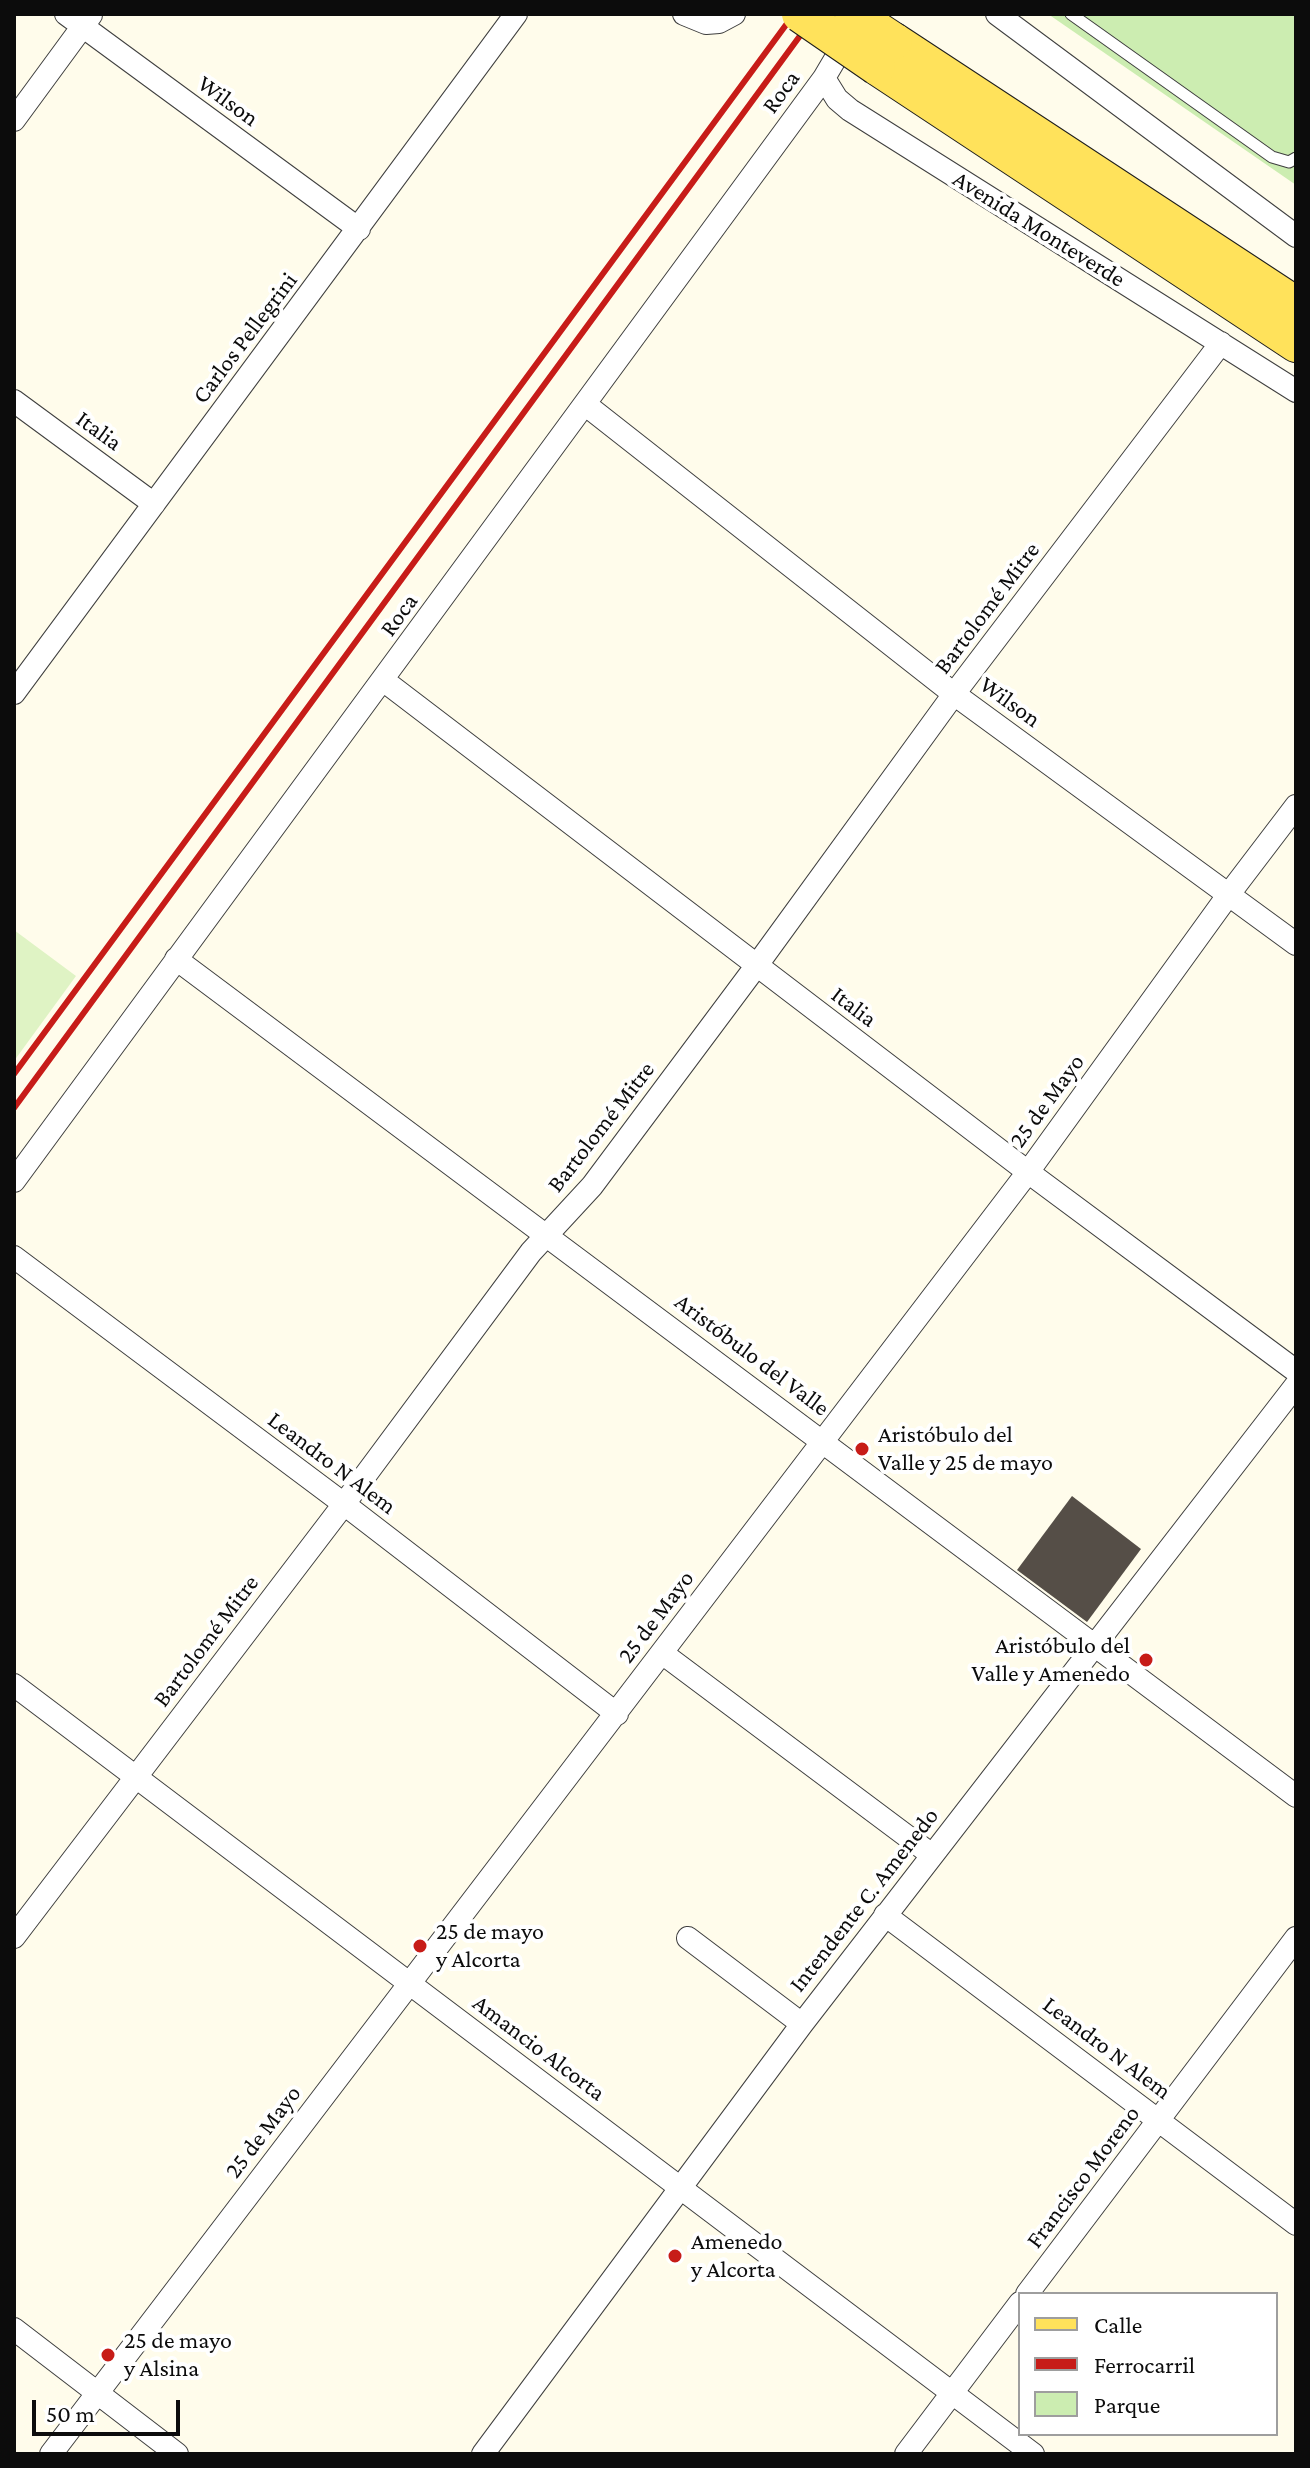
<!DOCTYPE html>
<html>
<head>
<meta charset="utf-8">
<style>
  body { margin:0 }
  #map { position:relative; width:1310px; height:2468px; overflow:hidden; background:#fffceb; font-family:"Crimson Pro",serif }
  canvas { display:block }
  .frame { position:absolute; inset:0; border:16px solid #0c0c0c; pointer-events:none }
  .legend { position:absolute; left:1018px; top:2292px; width:260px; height:144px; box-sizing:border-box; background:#fff; border:2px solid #9e9e9e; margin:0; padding:10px 14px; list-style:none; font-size:24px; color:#0c0c0c }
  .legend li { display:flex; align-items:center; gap:16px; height:40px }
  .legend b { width:40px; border:2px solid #9e9e9e }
  .scale { position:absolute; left:32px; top:2400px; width:148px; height:36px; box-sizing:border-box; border:4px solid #0c0c0c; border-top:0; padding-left:10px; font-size:24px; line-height:28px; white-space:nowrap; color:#0c0c0c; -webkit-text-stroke:6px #fff; paint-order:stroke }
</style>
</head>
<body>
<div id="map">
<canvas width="1310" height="2468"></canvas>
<div class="frame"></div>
<ul class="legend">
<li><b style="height:10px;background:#ffe25b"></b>Calle</li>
<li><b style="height:10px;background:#c71c18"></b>Ferrocarril</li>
<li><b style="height:22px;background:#ccedb1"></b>Parque</li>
</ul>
<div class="scale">50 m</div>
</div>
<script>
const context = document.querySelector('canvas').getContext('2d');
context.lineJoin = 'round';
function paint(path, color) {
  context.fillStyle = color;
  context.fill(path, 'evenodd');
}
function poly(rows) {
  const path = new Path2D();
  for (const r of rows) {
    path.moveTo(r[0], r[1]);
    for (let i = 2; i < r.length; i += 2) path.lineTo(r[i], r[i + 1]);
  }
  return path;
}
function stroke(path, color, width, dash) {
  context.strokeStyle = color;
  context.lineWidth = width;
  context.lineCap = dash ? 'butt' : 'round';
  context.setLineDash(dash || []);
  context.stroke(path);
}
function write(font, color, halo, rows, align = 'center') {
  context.font = font + ' "Crimson Pro",serif';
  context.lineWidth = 8;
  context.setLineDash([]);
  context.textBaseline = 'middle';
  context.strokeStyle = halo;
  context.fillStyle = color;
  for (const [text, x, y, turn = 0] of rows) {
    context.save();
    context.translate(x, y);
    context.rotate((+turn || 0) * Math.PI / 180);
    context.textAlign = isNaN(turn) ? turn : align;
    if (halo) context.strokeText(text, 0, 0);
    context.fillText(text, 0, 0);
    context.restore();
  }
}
const green = poly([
  [1048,14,1296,14,1296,185]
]);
const pitch = poly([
  [14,930,76,976,14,1061]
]);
const building = poly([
  [1072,1496,1141,1549,1087,1622,1017,1570]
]);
const lane = poly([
  [1071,14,1272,157,1289,162,1296,158]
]);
const street = poly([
  [66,14,359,229],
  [684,14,706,23,719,22,734,14],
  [997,14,1296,236],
  [850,34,824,78,837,99,850,110,1296,391],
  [14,120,91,15],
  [14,401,154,504],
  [586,405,954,694,1296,944],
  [383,680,1028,1172,1296,1371],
  [14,693,516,14],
  [176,959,1296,1796],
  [14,1181,824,78],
  [14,1257,344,1504,617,1714],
  [662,1653,932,1855],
  [14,1685,1033,2454],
  [885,1915,1296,2224],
  [14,1937,344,1504,531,1252,592,1186,757,965,954,694,1221,343],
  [688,1938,802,2024],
  [1027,2294,1296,1938],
  [14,2329,177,2454],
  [51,2454,1028,1172,1229,894,1296,806],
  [483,2454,802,2024,1296,1385],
  [906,2454,1020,2303]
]);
const primary = poly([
  [894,41,1296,305],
  [877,67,1296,344]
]);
const rail = poly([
  [14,1074,794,14],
  [14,1108,816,14]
]);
const primaryBridge = poly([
  [800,14,877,67],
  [853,14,894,41]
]);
const markers = [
  [862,1449,8,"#c71c18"],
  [1146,1660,8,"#c71c18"],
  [420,1946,8,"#c71c18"],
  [675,2256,8,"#c71c18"],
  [108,2355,8,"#c71c18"]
];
const streetNames = [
  ["Roca",781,92,-54],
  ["Wilson",228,101,36],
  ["Avenida Monteverde",1039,229,32],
  ["Carlos Pellegrini",245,338,-53],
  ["Italia",99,431,36],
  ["Bartolomé Mitre",987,608,-53],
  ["Roca",399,615,-54],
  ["Wilson",1010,702,36],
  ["Italia",854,1007,37],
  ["25 de Mayo",1047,1101,-54],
  ["Bartolomé Mitre",601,1127,-52],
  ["Aristóbulo del Valle",752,1355,37],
  ["Leandro N Alem",332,1463,37],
  ["25 de Mayo",656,1617,-53],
  ["Bartolomé Mitre",206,1641,-53],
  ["Intendente C. Amenedo",864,1900,-52],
  ["Amancio Alcorta",539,2048,37],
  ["Leandro N Alem",1107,2048,37],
  ["25 de Mayo",263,2132,-53],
  ["Francisco Moreno",1083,2177,-53]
];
const poiNames = [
  ["Aristóbulo del",878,1435],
  ["Valle y 25 de mayo",878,1463],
  ["Aristóbulo del",1130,1646,"right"],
  ["Valle y Amenedo",1130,1674,"right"],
  ["25 de mayo",436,1932],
  ["y Alcorta",436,1960],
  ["Amenedo",691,2242],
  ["y Alcorta",691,2270],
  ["25 de mayo",124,2341],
  ["y Alsina",124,2369]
];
paint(green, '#ccedb1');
paint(pitch, '#dff3c4');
paint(building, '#554e47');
stroke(lane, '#3f3f3f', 13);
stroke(street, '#3f3f3f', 24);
stroke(primary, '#1d1d1d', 38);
stroke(lane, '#fff', 11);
stroke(street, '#fff', 22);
stroke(primary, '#ffe25b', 36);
stroke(rail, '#c71c18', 6);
stroke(primaryBridge, '#1d1d1d', 38, []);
stroke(primaryBridge, '#ffe25b', 36);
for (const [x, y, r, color] of markers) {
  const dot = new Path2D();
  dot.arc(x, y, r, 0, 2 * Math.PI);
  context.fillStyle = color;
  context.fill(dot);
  stroke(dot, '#fff', 3);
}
write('24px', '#0c0c0c', '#fff', streetNames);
write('24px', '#0c0c0c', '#fff', poiNames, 'left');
</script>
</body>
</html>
